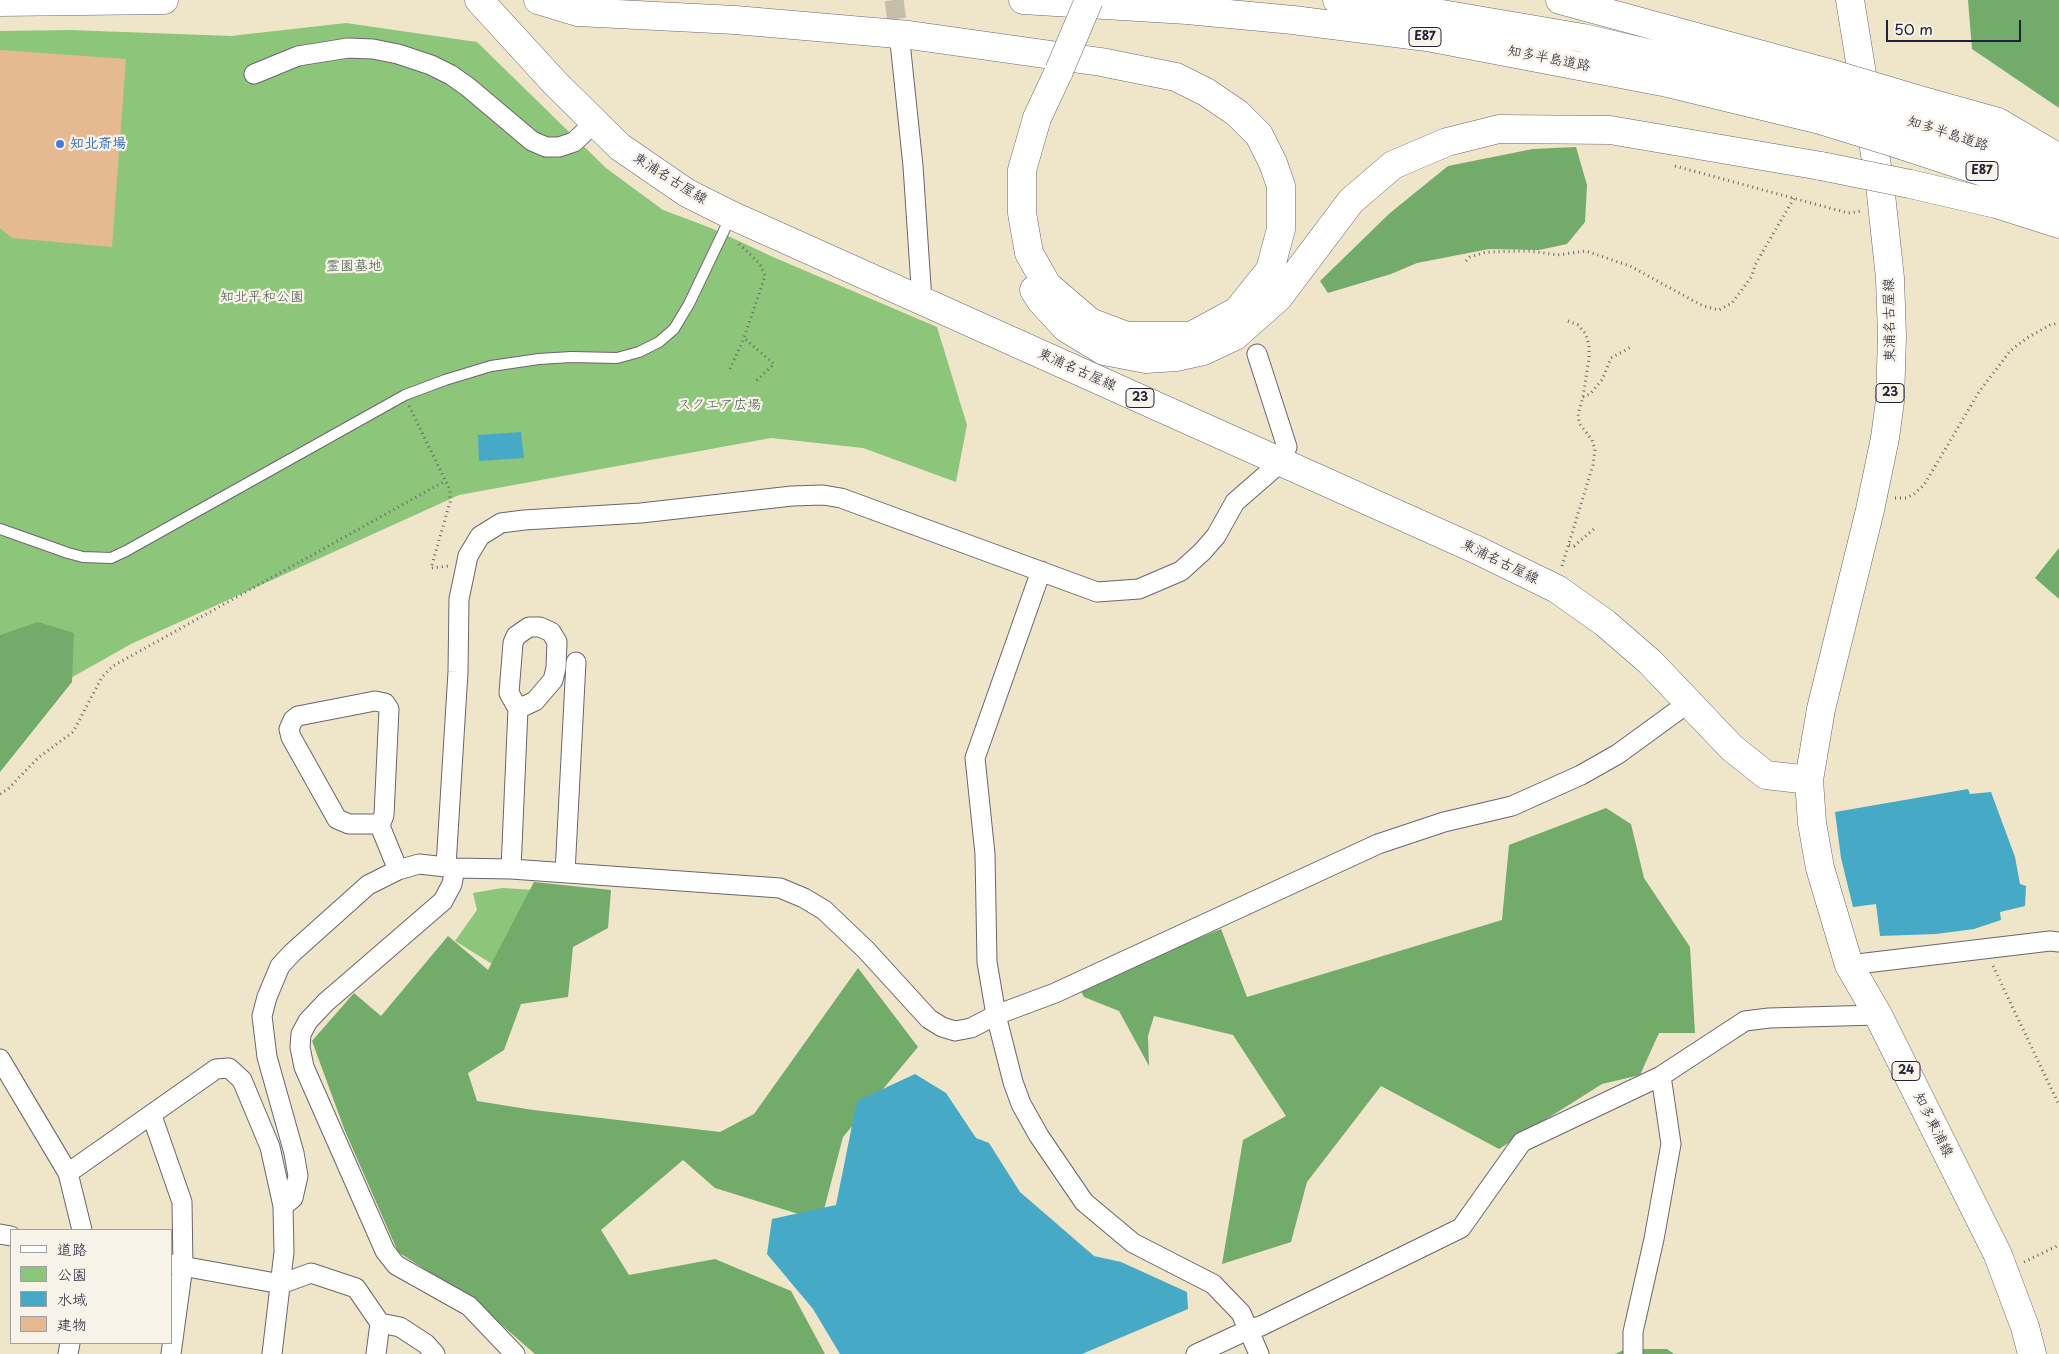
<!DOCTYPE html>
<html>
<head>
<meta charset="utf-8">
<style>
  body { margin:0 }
  #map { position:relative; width:2059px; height:1354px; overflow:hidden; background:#efe5c9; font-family:"Playpen Sans","Klee One",sans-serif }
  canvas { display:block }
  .legend { position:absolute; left:10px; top:1229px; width:162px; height:115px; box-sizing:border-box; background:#f7f3e8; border:1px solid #a29fa3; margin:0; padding:6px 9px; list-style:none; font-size:15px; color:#22223b }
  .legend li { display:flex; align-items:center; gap:10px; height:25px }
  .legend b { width:25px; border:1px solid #a29fa3 }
  .scale { position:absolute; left:1886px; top:20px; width:135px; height:22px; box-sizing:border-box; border:2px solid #22223b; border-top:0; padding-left:6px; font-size:15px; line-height:18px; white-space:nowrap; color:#22223b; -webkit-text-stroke:4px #f7f3e8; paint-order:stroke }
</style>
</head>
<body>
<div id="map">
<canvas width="2059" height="1354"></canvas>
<ul class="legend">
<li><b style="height:6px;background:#fff"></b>道路</li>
<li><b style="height:14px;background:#8dc67a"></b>公園</li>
<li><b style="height:14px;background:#46a9c6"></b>水域</li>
<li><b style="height:14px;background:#e5ba92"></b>建物</li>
</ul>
<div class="scale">50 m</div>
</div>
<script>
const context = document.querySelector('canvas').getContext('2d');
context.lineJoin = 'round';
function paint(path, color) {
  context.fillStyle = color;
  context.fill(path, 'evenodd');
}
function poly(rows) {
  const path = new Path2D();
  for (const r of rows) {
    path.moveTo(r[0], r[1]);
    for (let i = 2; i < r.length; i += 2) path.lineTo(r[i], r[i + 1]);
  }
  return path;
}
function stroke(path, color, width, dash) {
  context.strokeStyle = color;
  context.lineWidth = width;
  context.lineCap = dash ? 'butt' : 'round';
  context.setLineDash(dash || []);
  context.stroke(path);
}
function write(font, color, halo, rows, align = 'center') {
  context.font = font + ' "Playpen Sans","Klee One",sans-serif';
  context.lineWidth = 4.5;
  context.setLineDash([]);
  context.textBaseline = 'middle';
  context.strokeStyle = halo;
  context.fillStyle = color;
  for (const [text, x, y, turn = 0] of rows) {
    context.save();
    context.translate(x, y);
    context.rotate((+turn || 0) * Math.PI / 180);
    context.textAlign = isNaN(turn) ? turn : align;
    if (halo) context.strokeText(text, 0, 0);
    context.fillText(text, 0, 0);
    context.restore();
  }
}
const green = poly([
  [346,23,477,42,606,168,663,210,711,228,773,257,937,327,967,425,956,482,863,448,771,438,459,495,131,644,0,718,0,31,70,30,231,36],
  [502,888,536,890,497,967,455,941,477,910,473,893]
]);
const forest = poly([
  [1968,0,2059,0,2059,108,1972,49],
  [1576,147,1587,185,1585,222,1567,244,1539,250,1489,249,1417,263,1391,274,1328,293,1320,281,1390,213,1448,166,1533,149],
  [2059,548,2059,599,2035,578],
  [38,622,74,633,72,682,0,772,0,635],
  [1606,808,1631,824,1644,878,1690,947,1695,1033,1659,1033,1640,1075,1602,1084,1499,1149,1381,1086,1307,1182,1291,1242,1222,1264,1243,1140,1286,1116,1233,1035,1154,1016,1148,1036,1149,1066,1119,1011,1084,997,1078,986,1221,929,1247,997,1502,920,1509,845],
  [534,882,611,890,608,928,573,947,568,997,521,1004,504,1050,468,1073,477,1101,533,1110,720,1132,754,1114,858,968,918,1047,843,1137,821,1221,715,1188,683,1160,601,1230,629,1275,715,1259,791,1291,825,1354,535,1354,473,1300,398,1252,345,1131,312,1041,354,993,381,1016,448,936,488,970],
  [1626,1349,1667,1349,1674,1354,1615,1354]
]);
const water = poly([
  [521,432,524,458,479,461,478,435],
  [1968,789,1970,794,1991,792,2015,857,2020,884,2026,886,2025,906,2000,912,2001,920,1974,929,1936,934,1880,936,1876,904,1853,907,1841,858,1835,812],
  [915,1074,946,1093,976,1138,989,1143,1020,1192,1094,1256,1121,1262,1187,1292,1188,1309,1082,1354,840,1354,813,1309,767,1254,772,1219,836,1205,857,1101]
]);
const building = poly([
  [0,50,126,59,112,247,12,238,0,228]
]);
const minorTunnel = poly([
  [894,0,900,42]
]);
const path = poly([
  [1675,166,1848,213,1862,211],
  [739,244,760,264,765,276,744,338,774,364,755,382],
  [1466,261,1470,257,1486,252,1530,251,1557,255,1586,251,1630,266,1703,306,1719,310,1732,303,1752,276,1755,265,1794,198],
  [730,369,744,338],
  [1583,397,1590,394,1602,380,1611,358,1631,347],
  [409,406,450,490,450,502,431,568,448,566],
  [1895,498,1906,498,1914,494,1924,485,1979,392,2010,351,2027,338,2050,325,2059,323],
  [1569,545,1574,546,1594,529],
  [1562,566,1593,465,1595,449,1592,440,1579,423,1578,414,1583,397,1589,358,1589,344,1585,333,1578,325,1568,321],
  [0,794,8,789,38,758,73,732,102,677,113,666,445,481],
  [1993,966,2059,1105],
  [2024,1262,2059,1245]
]);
const service = poly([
  [0,529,68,553,83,557,111,558,126,551,405,395,445,380,491,366,539,359,571,357,617,358,639,352,659,342,674,329,689,304,731,216]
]);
const minor = poly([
  [900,42,913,166,922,301],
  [254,74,298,56,348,48,373,49,398,54,431,65,451,75,468,87,532,141,546,147,559,147,574,142,595,122],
  [1041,571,975,758,985,854,987,962,996,1015,1013,1082,1021,1104,1039,1136,1084,1202,1133,1243,1213,1284,1241,1313,1259,1354],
  [380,826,374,824,349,824,337,819,291,737,289,729,293,720,298,716,375,701,385,703,389,709,384,815,380,826,398,870],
  [446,866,458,672,459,599,468,556,480,536,501,523,524,520,641,513,792,496,823,495,841,498,1097,592,1139,589,1181,571,1202,552,1216,536,1235,502,1281,462,1287,447,1257,354],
  [455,868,452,884,443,901,326,1002,308,1021,301,1034,300,1047,304,1067,385,1251,396,1265,469,1306,515,1354],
  [511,869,518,709,509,693,513,643,516,636,529,627,540,627,551,632,557,642,556,668,553,680,535,701,518,709],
  [565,873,576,662],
  [1849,965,2050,941,2059,942],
  [0,1059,68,1173,216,1069,229,1068,242,1080,270,1147,283,1206,284,1252,272,1354],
  [152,1116,182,1202,183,1266,171,1354],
  [68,1173,82,1230],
  [283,1206,293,1198,298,1176,294,1153,267,1057,262,1016,267,997,280,966,292,953,368,885,398,870,419,864,455,868,511,869,780,888,804,898,824,910,866,950,929,1019,942,1027,955,1031,971,1028,996,1015,1055,993,1378,844,1444,822,1512,806,1581,775,1618,754,1688,703],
  [0,1234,11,1236],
  [171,1264,281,1284,311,1273,356,1288,380,1323,376,1354],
  [380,1323,400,1327,426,1344,435,1354],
  [68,1354,70,1343],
  [1196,1354,1250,1329,1261,1326,1461,1228,1522,1142,1661,1076,1745,1021,1769,1018,1878,1015],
  [1633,1354,1633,1332,1654,1239,1671,1144,1661,1076]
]);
const primary = poly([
  [479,0,556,84,620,147,687,193,731,215,1475,549,1557,589,1605,623,1650,662,1732,748,1766,775,1809,780],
  [1850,0,1880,185,1890,278,1892,336,1890,401,1885,438,1870,510,1821,709,1809,780,1812,823,1820,868,1849,965,1878,1015,1998,1255,2025,1327,2032,1354]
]);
const motorway = poly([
  [538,0,578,12,735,20,909,35,1101,62,1176,77,1206,92,1237,113,1259,135,1273,163,1281,186,1281,229,1270,270,1237,311,1191,336,1127,336,1090,322,1047,285,1029,253,1022,213,1022,170,1037,118,1059,71],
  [1023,0,1187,10,1293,20,1427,37,1663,82,1820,120],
  [1337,0,1430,12,1583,38,1755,78,1825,97],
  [1560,0,1829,73],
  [0,2,164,0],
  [1916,99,1998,122,2059,158],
  [1908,120,2059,170],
  [1904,146,2059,197],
  [1910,184,1996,204,2059,224],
  [1034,290,1041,301,1066,328,1104,351,1146,359,1176,357,1203,351,1235,336,1278,298,1351,201,1393,165,1447,142,1499,129,1610,130,1821,166]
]);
const motorwayBridge = poly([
  [1059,71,1089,0],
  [1829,73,1916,99],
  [1825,97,1908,120],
  [1820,120,1904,146],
  [1821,166,1910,184]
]);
const markers = [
  [60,144,5,"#3f7fe0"]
];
const shields = [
  [1425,37,32],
  [1982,171,32],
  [1890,393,28],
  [1140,398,28],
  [1906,1071,28]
];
const shieldNames = [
  ["E87",1425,37],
  ["E87",1982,171],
  ["23",1890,393],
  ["23",1140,398],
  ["24",1906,1071]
];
const streetNames = [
  ["知多半島道路",1549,59,11],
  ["知多半島道路",1948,134,18],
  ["東浦名古屋線",670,179,32],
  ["東浦名古屋線",1890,320,-91],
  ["東浦名古屋線",1077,370,24],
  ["東浦名古屋線",1500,562,26],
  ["知多東浦線",1933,1125,63]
];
const shopNames = [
  ["知北斎場",70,144]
];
const parkNames = [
  ["霊園墓地",354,266],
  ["知北平和公園",262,297],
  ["スクエア広場",719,405]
];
paint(green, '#8dc67a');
paint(forest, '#72ab6a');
paint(water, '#46a9c6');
paint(building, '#e5ba92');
stroke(minorTunnel, '#c6bead', 19, [19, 9]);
stroke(service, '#6a666d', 12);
stroke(minor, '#6a666d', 21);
stroke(primary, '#6a666d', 29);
stroke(motorway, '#6a666d', 29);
stroke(path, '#6a666d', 3, [1, 4]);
stroke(service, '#fff', 10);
stroke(minor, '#fff', 19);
stroke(primary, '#fff', 28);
stroke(motorway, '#fff', 28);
stroke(motorwayBridge, '#6a666d', 29, []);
stroke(motorwayBridge, '#fff', 28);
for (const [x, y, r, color] of markers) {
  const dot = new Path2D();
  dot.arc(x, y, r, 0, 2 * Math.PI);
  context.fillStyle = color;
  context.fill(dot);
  stroke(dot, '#f7f3e8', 2);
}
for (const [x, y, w] of shields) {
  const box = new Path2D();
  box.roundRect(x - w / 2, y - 9.5, w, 19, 4);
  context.fillStyle = '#f7f3e8';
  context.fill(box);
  stroke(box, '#22223b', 1);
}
write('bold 12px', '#22223b', null, shieldNames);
write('14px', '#22223b', '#f7f3e8', streetNames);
write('bold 14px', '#366cbe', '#f7f3e8', shopNames, 'left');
write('14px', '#475b51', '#f7f3e8', parkNames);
</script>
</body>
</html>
